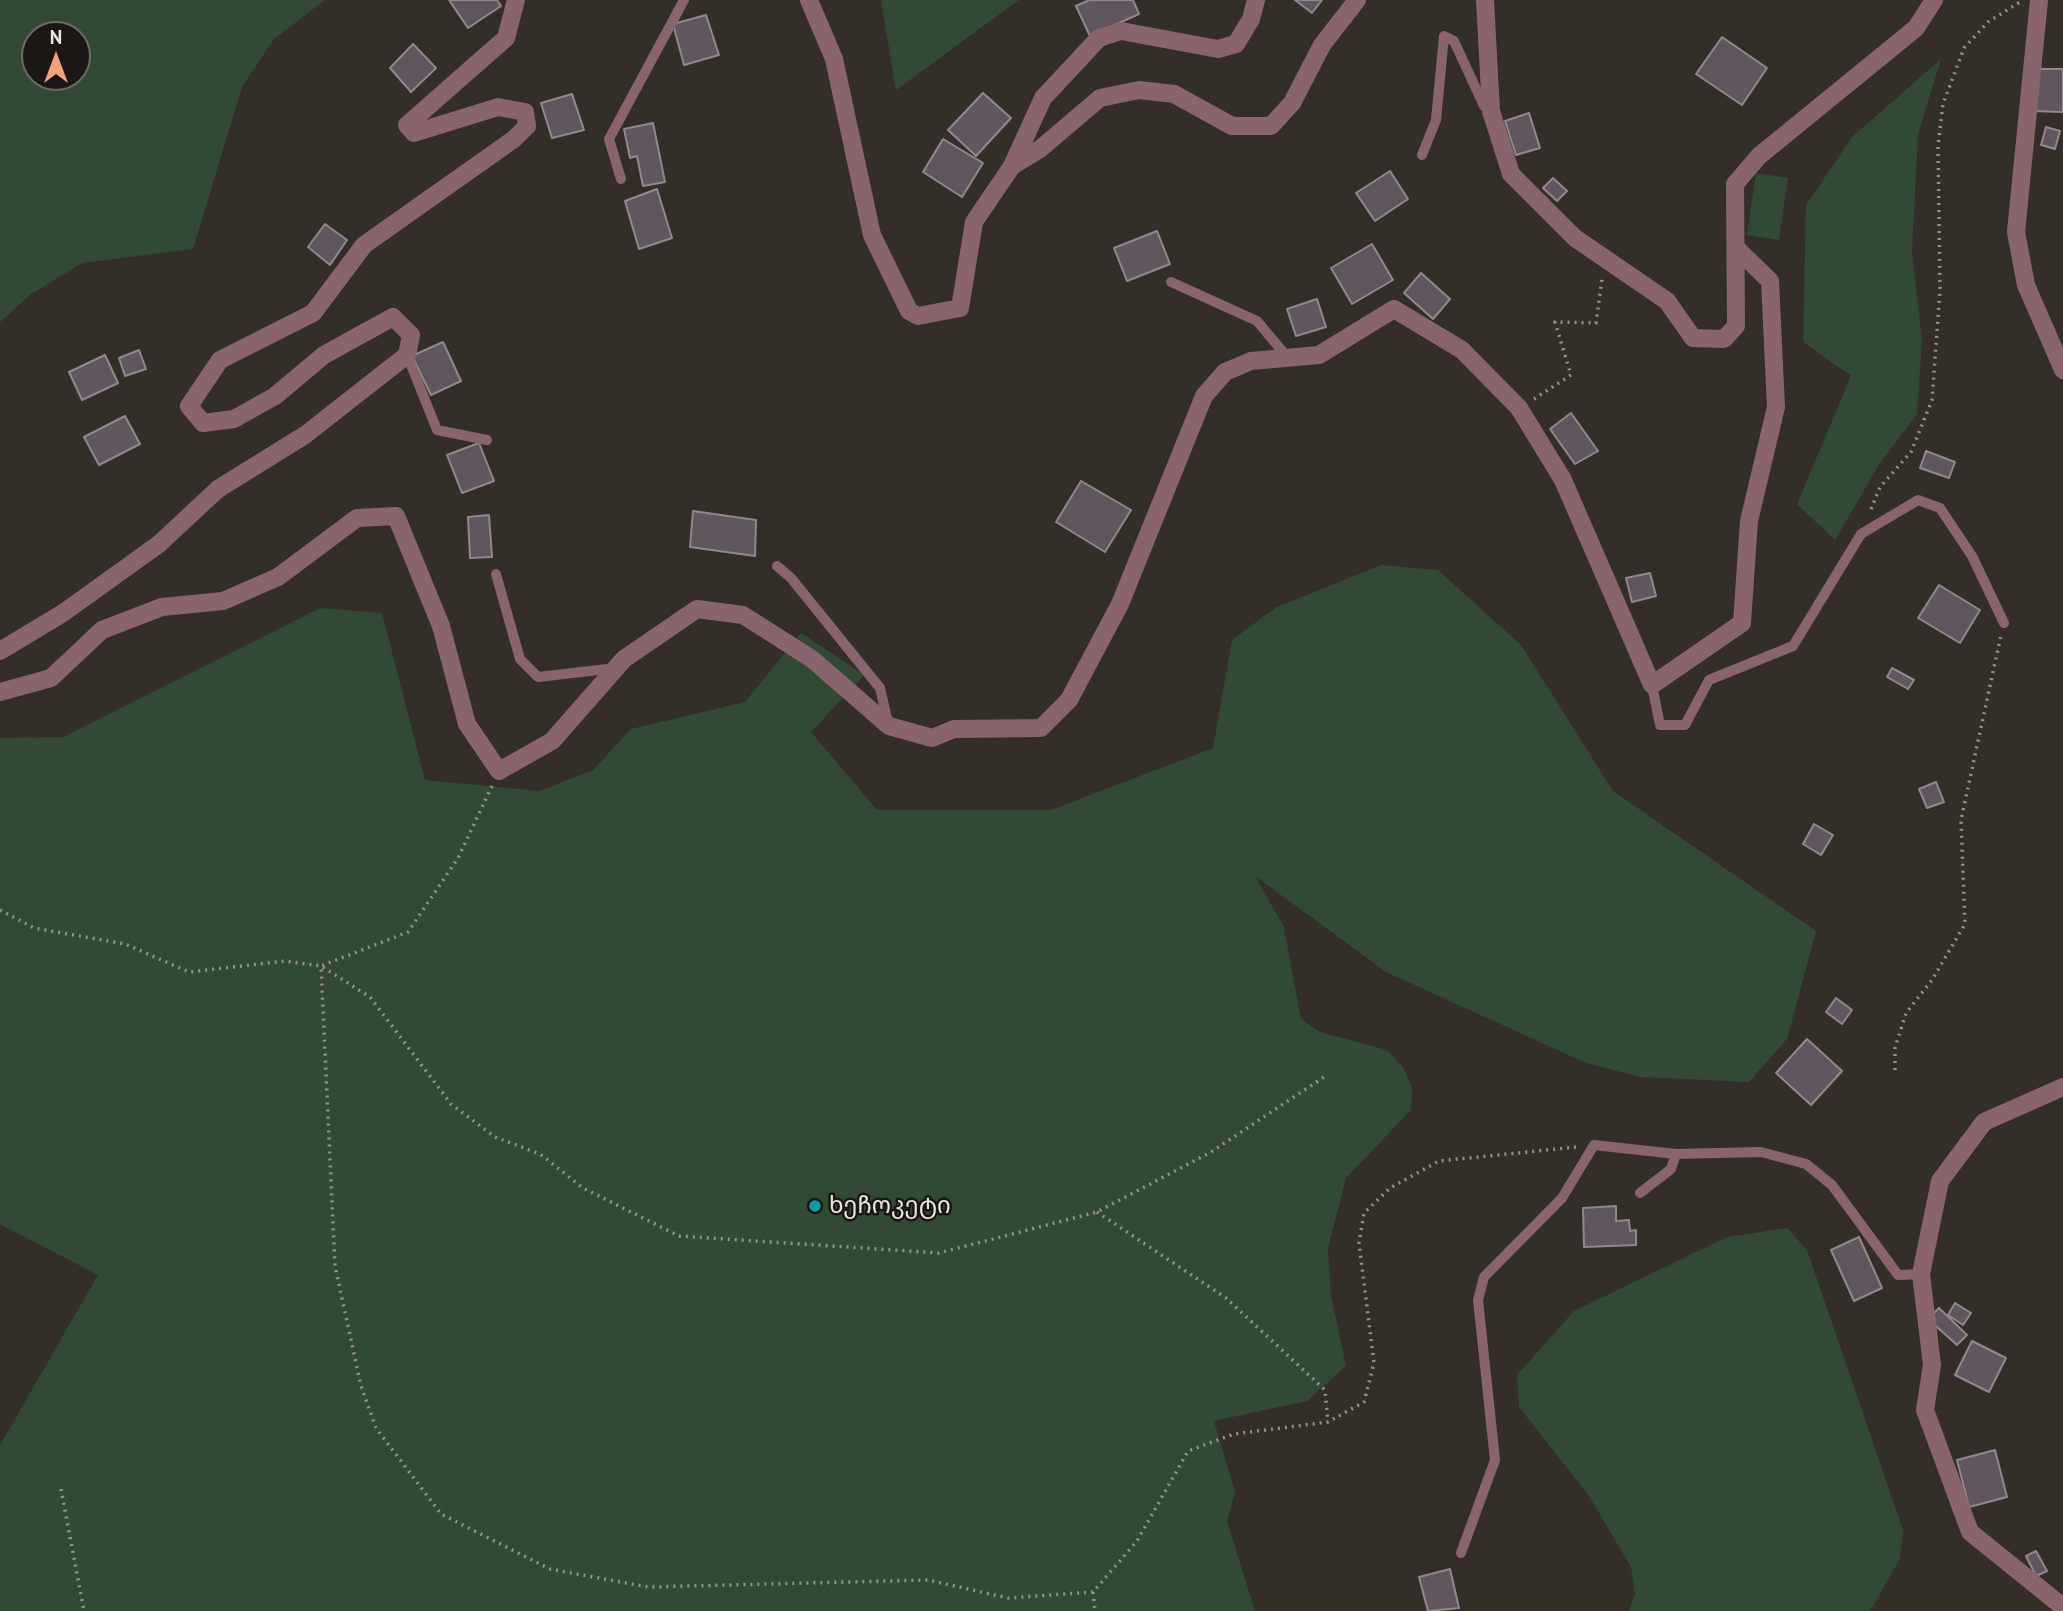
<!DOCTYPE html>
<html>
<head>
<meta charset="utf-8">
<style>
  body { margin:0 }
  #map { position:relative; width:2063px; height:1611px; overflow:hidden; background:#342e28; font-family:"PT Sans",sans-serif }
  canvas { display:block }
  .north { position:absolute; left:21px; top:21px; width:70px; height:70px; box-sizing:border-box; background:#1a1714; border:2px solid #6d6966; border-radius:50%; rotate:0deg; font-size:19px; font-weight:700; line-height:28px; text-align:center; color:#e9e5e1 }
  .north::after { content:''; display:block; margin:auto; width:24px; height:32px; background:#f1a17c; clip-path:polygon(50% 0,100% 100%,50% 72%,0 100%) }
</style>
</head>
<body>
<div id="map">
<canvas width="2063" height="1611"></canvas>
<div class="north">N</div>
</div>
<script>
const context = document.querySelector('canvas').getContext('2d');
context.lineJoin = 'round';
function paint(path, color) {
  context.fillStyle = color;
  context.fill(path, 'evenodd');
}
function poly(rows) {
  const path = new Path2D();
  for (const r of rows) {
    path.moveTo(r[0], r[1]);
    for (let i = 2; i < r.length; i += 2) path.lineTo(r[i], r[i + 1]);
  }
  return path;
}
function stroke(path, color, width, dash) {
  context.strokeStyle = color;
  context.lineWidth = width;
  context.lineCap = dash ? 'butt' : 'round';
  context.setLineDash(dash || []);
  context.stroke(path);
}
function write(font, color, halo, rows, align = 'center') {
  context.font = font + ' "PT Sans","Noto Sans Georgian",sans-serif';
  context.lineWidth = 5;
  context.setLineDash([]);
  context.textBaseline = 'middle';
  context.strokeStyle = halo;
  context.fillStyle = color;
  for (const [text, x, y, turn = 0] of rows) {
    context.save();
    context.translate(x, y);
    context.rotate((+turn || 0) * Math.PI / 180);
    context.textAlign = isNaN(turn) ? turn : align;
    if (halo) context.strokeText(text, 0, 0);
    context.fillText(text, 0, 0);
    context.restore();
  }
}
const green = poly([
  [0,0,325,0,274,39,242,87,193,249,82,263,30,295,0,322],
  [35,35,77,35,77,77,35,77],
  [881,0,1019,0,896,90],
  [1941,59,1918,134,1912,252,1922,339,1917,414,1880,463,1835,540,1797,504,1851,376,1803,342,1806,205,1852,137],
  [1756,173,1788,178,1779,240,1747,235],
  [1381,565,1438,570,1521,645,1613,791,1816,931,1787,1039,1749,1082,1640,1077,1586,1063,1386,972,1255,876,1284,927,1301,1019,1320,1032,1387,1050,1403,1067,1412,1088,1411,1110,1346,1178,1328,1248,1331,1295,1346,1366,1307,1401,1214,1421,1235,1492,1227,1521,1255,1611,0,1611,0,1445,98,1275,0,1224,0,738,63,737,320,608,382,613,425,780,539,791,593,770,631,729,745,702,801,633,864,675,811,732,877,810,1051,810,1213,748,1232,640,1275,608],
  [1787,1228,1807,1250,1903,1530,1900,1559,1870,1611,1629,1611,1635,1594,1631,1567,1589,1496,1519,1407,1517,1375,1574,1311,1727,1237]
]);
const building = poly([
  [449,0,497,0,501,6,468,28,449,0],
  [1089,0,1133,0,1139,14,1090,36,1076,6,1089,0],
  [1295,0,1322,0,1312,13,1295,0],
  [706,15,719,55,684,65,673,24,706,15],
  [1722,37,1767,68,1742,105,1696,74,1722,37],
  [413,44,436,68,411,92,390,68,413,44],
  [2033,69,2063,69,2063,112,2032,111,2033,69],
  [983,93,1011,118,976,156,948,130,983,93],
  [572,94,584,130,552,138,541,103,572,94],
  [1529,113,1540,148,1516,155,1505,121,1529,113],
  [653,123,665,182,643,186,637,156,630,158,624,129,653,123],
  [2046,127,2060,131,2055,149,2041,145,2046,127],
  [943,139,983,163,962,197,923,172,943,139],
  [1390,171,1408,199,1375,221,1356,193,1390,171],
  [1553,178,1567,191,1557,201,1543,188,1553,178],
  [657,189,672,238,639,249,625,201,657,189],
  [325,224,347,240,330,265,308,247,325,224],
  [1157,231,1170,264,1127,281,1114,248,1157,231],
  [1372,244,1393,280,1352,304,1331,268,1372,244],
  [1421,273,1450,299,1433,319,1404,293,1421,273],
  [1317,299,1326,327,1296,336,1287,309,1317,299],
  [443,342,461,381,431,395,412,356,443,342],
  [139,350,146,369,125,376,119,358,139,350],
  [105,355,118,383,82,400,69,372,105,355],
  [1571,413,1598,451,1575,464,1550,429,1571,413],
  [125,416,140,444,99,465,84,437,125,416],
  [479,443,494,481,462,493,447,455,479,443],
  [1926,451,1955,462,1949,478,1920,468,1926,451],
  [1081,481,1131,510,1105,552,1056,522,1081,481],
  [693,511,756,520,755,556,690,547,693,511],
  [489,515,492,557,470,558,468,517,489,515],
  [1650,573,1656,596,1632,602,1626,578,1650,573],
  [1939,585,1980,610,1960,643,1918,618,1939,585],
  [1892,668,1914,680,1908,689,1887,677,1892,668],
  [1936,782,1944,802,1927,808,1919,789,1936,782],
  [1814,824,1833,835,1821,855,1803,844,1814,824],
  [1836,998,1852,1010,1842,1024,1826,1012,1836,998],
  [1807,1039,1842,1071,1811,1105,1776,1073,1807,1039],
  [1616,1206,1616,1221,1629,1220,1630,1231,1636,1230,1636,1245,1584,1247,1583,1208,1616,1206],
  [1859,1237,1882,1288,1854,1301,1831,1250,1859,1237],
  [1955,1303,1971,1313,1963,1325,1948,1315,1955,1303],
  [1939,1308,1967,1335,1957,1345,1928,1319,1939,1308],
  [1972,1341,2006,1358,1989,1392,1955,1375,1972,1341],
  [1995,1450,2007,1497,1969,1507,1957,1460,1995,1450],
  [2036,1551,2047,1571,2036,1576,2026,1556,2036,1551],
  [1450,1569,1459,1608,1428,1611,1419,1577,1450,1569]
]);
const path = poly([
  [1534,399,1571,375,1555,322,1596,323,1602,279],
  [1871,509,1880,487,1911,452,1932,400,1940,290,1938,146,1943,104,1964,48,1988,22,2020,2],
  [492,786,458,858,408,932,321,966,335,1266,361,1386,376,1428,441,1514,550,1569,648,1587,928,1580,1008,1598,1093,1592,1137,1541,1188,1451,1234,1434,1328,1422,1364,1402,1374,1363,1359,1243,1364,1213,1390,1188,1439,1161,1576,1147],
  [0,910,34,928,125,944,189,972,285,961,321,966,370,997,451,1104,495,1137,540,1154,583,1188,679,1236,939,1253,1097,1212,1211,1152,1324,1077],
  [1895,1070,1895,1048,1906,1013,1932,980,1965,924,1961,820,2001,635],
  [1097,1212,1226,1298,1325,1390,1328,1422],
  [61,1489,84,1611],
  [1093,1592,1095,1611]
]);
const lane = poly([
  [1422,155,1436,120,1444,36,1454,41,1484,106,1489,109],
  [621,179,609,139,684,0],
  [1171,282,1257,321,1288,358],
  [407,355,437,430,487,440],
  [777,566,791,578,880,688,888,723],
  [496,574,520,659,538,677,616,668],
  [1652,685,1660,725,1685,725,1709,680,1793,646,1861,534,1918,500,1940,508,1972,556,2004,623],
  [1640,1193,1671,1169,1676,1154],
  [1461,1553,1495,1460,1478,1300,1484,1277,1562,1198,1594,1145,1676,1154,1761,1152,1806,1164,1832,1185,1898,1275,1921,1274]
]);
const street = poly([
  [809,0,834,59,872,235,909,311,918,316,960,308,974,222,1012,166,1043,98,1099,38,1121,31,1218,49,1236,44,1251,19,1256,0],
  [1485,0,1491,111,1511,174,1575,238,1667,301,1693,338,1724,339,1736,326,1735,184,1759,156,1916,28,1934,0],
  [2039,0,2016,232,2026,285,2063,370],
  [1012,166,1040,149,1100,98,1139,90,1174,94,1232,126,1271,126,1292,103,1322,45,1357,0],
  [0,651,63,613,159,544,218,489,305,435,407,355,411,335,393,317,324,355,275,396,234,419,203,423,189,406,220,360,313,313,364,245,514,139,527,126,525,112,498,107,414,133,407,125,506,38,516,0],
  [0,692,51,678,102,630,162,607,223,601,278,577,357,518,396,516,441,626,467,724,499,771,552,741,624,659,697,609,743,615,812,659,889,726,932,738,954,729,1041,728,1069,700,1120,604,1204,396,1225,372,1251,361,1319,355,1394,309,1462,350,1519,408,1563,480,1652,685,1742,623,1749,521,1776,407,1770,281,1736,248],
  [2063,1087,1984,1122,1940,1181,1921,1274,1932,1365,1925,1410,1970,1532,2063,1607]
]);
const markers = [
  [815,1206,7,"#0f9aa8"]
];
const poiNames = [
  ["ხეჩოკეტი",829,1206]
];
paint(green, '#324933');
paint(building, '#5f575d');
stroke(building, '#90888e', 2);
stroke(path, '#96918c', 3.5, [2, 5]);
stroke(lane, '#8a646d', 10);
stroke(street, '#8a646d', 18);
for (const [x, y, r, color] of markers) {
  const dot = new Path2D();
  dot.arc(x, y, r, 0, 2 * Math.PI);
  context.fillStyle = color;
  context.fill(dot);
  stroke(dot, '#1a1714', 2.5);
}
write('24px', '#e9e5e1', '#1a1714', poiNames, 'left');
</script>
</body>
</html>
